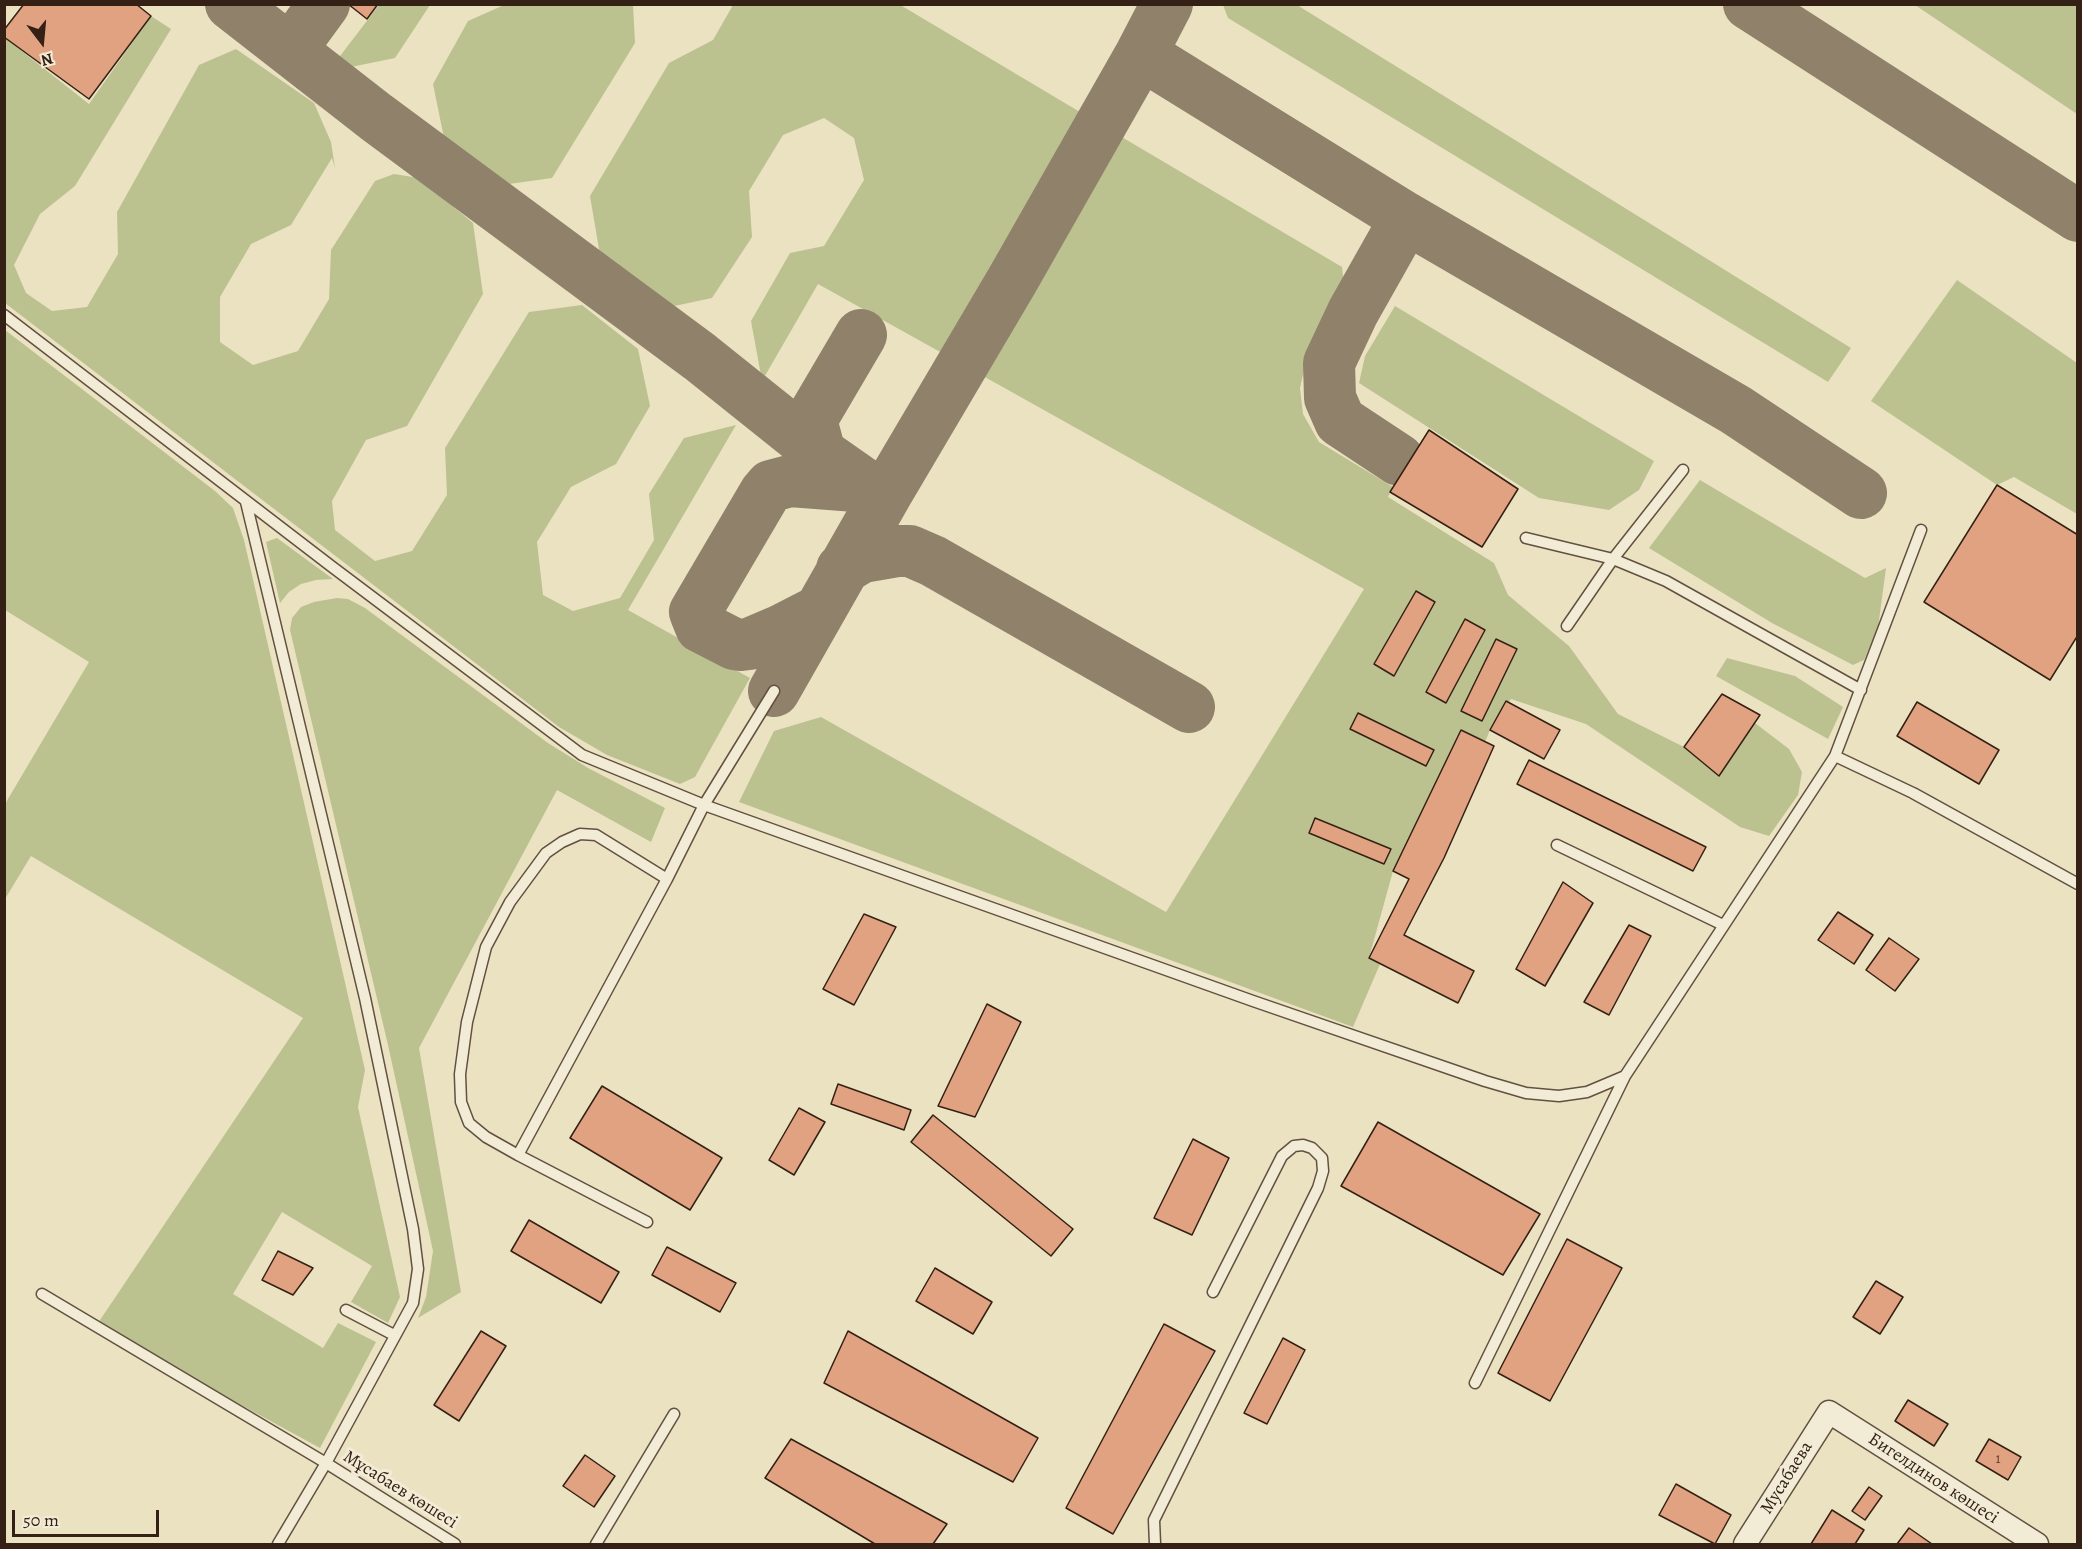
<!DOCTYPE html>
<html>
<head>
<meta charset="utf-8">
<style>
  body { margin:0 }
  #map { position:relative; width:2082px; height:1549px; overflow:hidden; background:#ebe2c2; font-family:Alegreya,serif }
  canvas { display:block }
  .frame { position:absolute; inset:0; border:6px solid #342014; pointer-events:none }
  .north { position:absolute; left:12px; top:12px; width:60px; height:60px; -webkit-text-stroke:4px #f2ecd7; paint-order:stroke; rotate:164deg; font-size:16px; font-weight:700; line-height:24px; text-align:center; color:#342014 }
  .north::after { content:''; display:block; margin:auto; width:21px; height:27px; background:#342014; clip-path:polygon(50% 0,100% 100%,50% 72%,0 100%) }
  .scale { position:absolute; left:12px; top:1510px; width:147px; height:27px; box-sizing:border-box; border:3px solid #342014; border-top:0; padding-left:8px; font-size:18px; line-height:21px; white-space:nowrap; color:#342014; -webkit-text-stroke:4px #f2ecd7; paint-order:stroke }
</style>
</head>
<body>
<div id="map">
<canvas width="2082" height="1549"></canvas>
<div class="frame"></div>
<div class="north">N</div>
<div class="scale">50 m</div>
</div>
<script>
const context = document.querySelector('canvas').getContext('2d');
context.lineJoin = 'round';
function paint(path, color) {
  context.fillStyle = color;
  context.fill(path, 'evenodd');
}
function poly(rows) {
  const path = new Path2D();
  for (const r of rows) {
    path.moveTo(r[0], r[1]);
    for (let i = 2; i < r.length; i += 2) path.lineTo(r[i], r[i + 1]);
  }
  return path;
}
function stroke(path, color, width, dash) {
  context.strokeStyle = color;
  context.lineWidth = width;
  context.lineCap = dash ? 'butt' : 'round';
  context.setLineDash(dash || []);
  context.stroke(path);
}
function write(font, color, halo, rows, align = 'center') {
  context.font = font + ' Alegreya,serif';
  context.lineWidth = 6;
  context.setLineDash([]);
  context.textBaseline = 'middle';
  context.strokeStyle = halo;
  context.fillStyle = color;
  for (const [text, x, y, turn = 0] of rows) {
    context.save();
    context.translate(x, y);
    context.rotate((+turn || 0) * Math.PI / 180);
    context.textAlign = isNaN(turn) ? turn : align;
    if (halo) context.strokeText(text, 0, 0);
    context.fillText(text, 0, 0);
    context.restore();
  }
}
const green = poly([
  [379,5,430,5,395,58,351,67,337,60],
  [504,5,633,5,635,43,552,178,502,185,445,143,433,84,468,21],
  [733,5,902,5,902,6,1080,112,942,353,818,284,762,381,751,321,790,253,824,246,864,180,854,138,824,118,783,135,749,191,752,237,712,298,665,308,601,261,590,196,669,63,713,40],
  [1223,5,1297,5,1851,348,1828,382,1228,18],
  [1915,5,2077,5,2077,114],
  [151,16,171,29,75,186,40,214,14,265,26,293,52,311,87,307,118,254,117,212,199,65,236,49,314,103,331,142,335,168,332,158,291,225,251,244,220,297,220,342,253,365,298,351,329,299,331,250,375,181,394,174,419,178,473,223,483,294,407,426,366,440,332,501,335,530,375,561,412,551,447,495,445,448,529,312,582,305,638,349,650,406,616,464,571,487,537,542,543,595,573,611,620,598,654,540,649,494,684,438,736,425,628,610,750,678,695,777,680,784,607,755,559,727,5,303,4,37,89,104],
  [1120,136,1342,267,1344,285,1308,353,1300,388,1303,414,1319,442,1393,487,1388,497,1494,563,1508,595,1569,646,1618,714,1684,747,1719,776,1755,723,1789,749,1802,772,1798,795,1769,836,1740,827,1586,724,1511,699,1490,730,1485,742,1461,730,1393,871,1369,958,1380,964,1353,1027,739,802,774,731,821,717,1166,912,1364,589,983,376],
  [1957,280,2077,363,2077,514,2014,477,1997,485,1871,401],
  [1395,306,1654,461,1639,490,1609,510,1539,498,1359,383,1365,356],
  [5,330,215,491,233,508,244,540,365,1070,358,1107,400,1297,388,1323,351,1302,372,1266,282,1212,233,1294,323,1348,338,1323,376,1342,320,1448,96,1326,303,1018,31,856,5,899,5,804,89,662,5,610],
  [1700,480,1865,578,1886,568,1878,628,1864,660,1853,665,1772,623,1649,548],
  [277,538,333,579,316,580,301,584,289,592,280,603,266,542],
  [337,598,348,599,365,608,548,743,588,768,665,808,651,842,557,790,419,1048,461,1292,418,1318,426,1297,433,1251,388,1045,290,630,292,618,301,607,314,602],
  [1727,658,1795,676,1843,707,1828,739,1716,676]
]);
const taxiway = poly([
  [231,4,376,117,700,357,820,453,870,488,889,489,774,691],
  [1749,4,2078,216],
  [1141,54,1406,218,1736,410,1861,493],
  [299,57,296,48,297,41,324,4],
  [820,453,811,420,861,335],
  [1399,460,1340,421,1330,398,1329,363,1353,312,1406,218],
  [889,489,1013,279,1141,54,1167,4],
  [842,569,862,557,897,551,910,551,933,561,1189,707],
  [819,611,782,630,749,644,741,645,734,644,701,627,695,612,765,493,771,486,790,481,869,487]
]);
const building = poly([
  [24,4,136,4,151,16,89,99,4,37,4,30,24,4],
  [348,4,378,4,367,19,348,4],
  [1429,430,1518,489,1482,547,1390,492,1429,430],
  [1997,485,2078,535,2078,635,2050,680,1924,602,1997,485],
  [1416,591,1435,602,1394,676,1374,664,1416,591],
  [1465,619,1485,630,1446,703,1426,692,1465,619],
  [1496,639,1517,649,1482,721,1461,711,1496,639],
  [1722,694,1760,715,1719,776,1684,747,1722,694],
  [1506,701,1560,730,1544,759,1490,730,1506,701],
  [1917,702,1999,750,1979,784,1897,736,1917,702],
  [1358,713,1434,750,1426,766,1350,729,1358,713],
  [1461,730,1494,746,1444,858,1404,935,1474,971,1458,1003,1369,958,1409,879,1393,871,1461,730],
  [1529,760,1706,847,1693,871,1517,784,1529,760],
  [1315,818,1391,849,1384,864,1309,833,1315,818],
  [1563,882,1593,903,1545,986,1516,969,1563,882],
  [1838,912,1873,935,1854,964,1818,940,1838,912],
  [864,914,896,927,854,1005,823,989,864,914],
  [1629,925,1651,936,1609,1015,1584,1002,1629,925],
  [1889,938,1919,959,1895,991,1866,970,1889,938],
  [987,1004,1021,1022,975,1117,938,1106,987,1004],
  [838,1084,911,1110,904,1130,831,1104,838,1084],
  [602,1086,722,1158,690,1210,570,1138,602,1086],
  [799,1108,825,1122,794,1175,769,1160,799,1108],
  [933,1115,1073,1229,1051,1256,911,1142,933,1115],
  [1378,1122,1540,1214,1503,1275,1341,1186,1378,1122],
  [1193,1139,1229,1158,1192,1235,1154,1218,1193,1139],
  [529,1220,619,1272,601,1303,511,1251,529,1220],
  [1567,1239,1622,1268,1550,1401,1498,1373,1567,1239],
  [667,1247,736,1283,720,1312,652,1275,667,1247],
  [278,1251,313,1268,293,1295,262,1280,278,1251],
  [935,1268,992,1302,973,1334,916,1301,935,1268],
  [1876,1281,1903,1297,1880,1334,1853,1317,1876,1281],
  [1164,1324,1215,1351,1113,1534,1066,1508,1164,1324],
  [481,1331,506,1346,459,1421,434,1405,481,1331],
  [848,1331,1038,1438,1013,1482,824,1383,848,1331],
  [1283,1338,1305,1350,1267,1424,1244,1413,1283,1338],
  [1908,1400,1948,1424,1934,1446,1895,1421,1908,1400],
  [791,1439,947,1524,933,1544,875,1544,765,1478,791,1439],
  [1989,1439,2021,1457,2008,1480,1976,1461,1989,1439],
  [585,1455,615,1476,594,1507,563,1486,585,1455],
  [1676,1484,1731,1515,1715,1544,1659,1515,1676,1484],
  [1869,1487,1882,1496,1865,1520,1852,1511,1869,1487],
  [1832,1510,1864,1530,1855,1544,1811,1544,1832,1510],
  [1909,1528,1932,1544,1897,1544,1909,1528]
]);
const lane = poly([
  [4,315,331,566,582,755,704,805,1253,1001,1485,1081,1526,1093,1559,1096,1587,1092,1625,1076],
  [1526,538,1613,559,1666,581,1861,690],
  [1567,626,1613,559,1683,470],
  [1835,756,1921,530],
  [1557,845,1723,925],
  [518,1155,486,1137,469,1123,461,1102,460,1074,467,1022,486,947,510,902,546,853,562,842,580,834,596,835,667,879],
  [647,1222,518,1155,667,879,704,805,774,691],
  [42,1294,326,1463,413,1303,418,1269,413,1229,365,998,246,502],
  [346,1310,394,1335],
  [1475,1383,1625,1076,1835,756,1913,793,2078,884],
  [278,1544,326,1463,455,1544],
  [596,1544,674,1414],
  [1155,1544,1154,1520,1318,1188,1323,1171,1322,1158,1312,1148,1303,1145,1294,1146,1282,1156,1213,1292]
]);
const street = poly([
  [1745,1544,1829,1412,2037,1544]
]);
const numberNames = [
  ["1",1998,1459]
];
const streetNames = [
  ["Мусабаева",1787,1478,-58],
  ["Бигелдинов көшесі",1933,1479,33],
  ["Мұсабаев көшесі",400,1490,32]
];
paint(green, '#bbc290');
stroke(taxiway, '#90816b', 52);
paint(building, '#e1a281');
stroke(building, '#342014', 1.5);
stroke(lane, '#625040', 13);
stroke(street, '#625040', 25);
stroke(lane, '#f2ecd7', 10);
stroke(street, '#f2ecd7', 22);
write('15px', '#5f402f', null, numberNames);
write('18px', '#342014', '#f2ecd7', streetNames);
</script>
</body>
</html>
